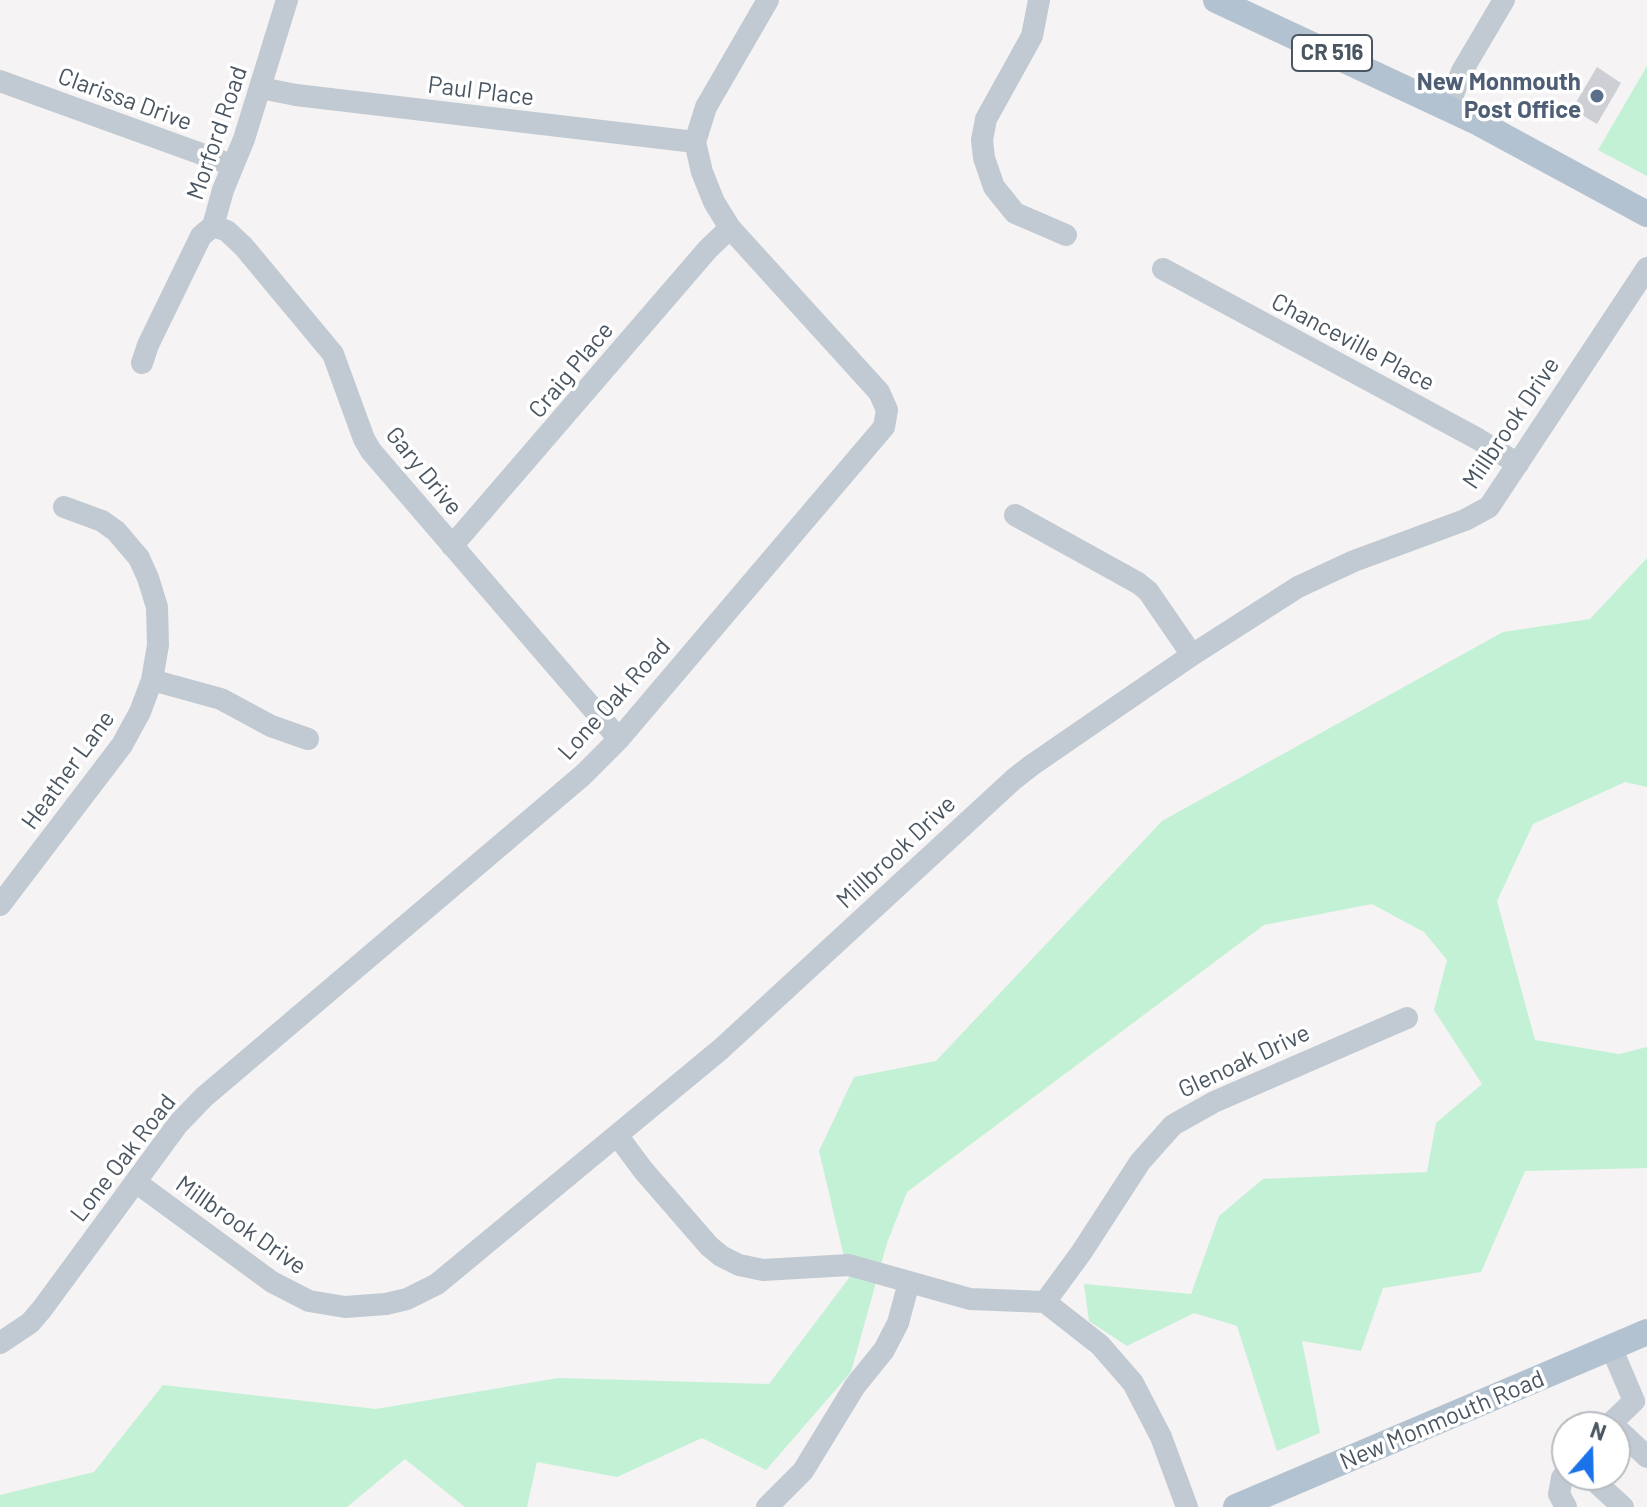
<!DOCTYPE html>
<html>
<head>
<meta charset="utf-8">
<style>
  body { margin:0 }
  #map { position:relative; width:1647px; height:1507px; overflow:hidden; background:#f5f3f3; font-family:Barlow,sans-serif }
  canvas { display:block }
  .north { position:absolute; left:1551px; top:1411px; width:80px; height:80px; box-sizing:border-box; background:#fff; border:2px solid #b7bbc0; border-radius:50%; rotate:20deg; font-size:22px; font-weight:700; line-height:32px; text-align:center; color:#4a5661 }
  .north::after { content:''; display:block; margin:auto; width:28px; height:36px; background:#1a73e8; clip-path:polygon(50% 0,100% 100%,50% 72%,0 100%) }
</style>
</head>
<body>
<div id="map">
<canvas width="1647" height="1507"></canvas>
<div class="north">N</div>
</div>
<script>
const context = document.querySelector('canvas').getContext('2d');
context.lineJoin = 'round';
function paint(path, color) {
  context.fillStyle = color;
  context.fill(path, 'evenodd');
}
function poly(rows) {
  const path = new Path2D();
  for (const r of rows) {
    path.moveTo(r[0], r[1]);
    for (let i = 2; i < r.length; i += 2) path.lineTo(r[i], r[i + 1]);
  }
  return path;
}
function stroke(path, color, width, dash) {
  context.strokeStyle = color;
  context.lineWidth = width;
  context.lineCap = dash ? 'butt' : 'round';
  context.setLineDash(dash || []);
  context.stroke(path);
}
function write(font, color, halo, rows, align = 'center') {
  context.font = font + ' Barlow,sans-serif';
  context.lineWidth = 7;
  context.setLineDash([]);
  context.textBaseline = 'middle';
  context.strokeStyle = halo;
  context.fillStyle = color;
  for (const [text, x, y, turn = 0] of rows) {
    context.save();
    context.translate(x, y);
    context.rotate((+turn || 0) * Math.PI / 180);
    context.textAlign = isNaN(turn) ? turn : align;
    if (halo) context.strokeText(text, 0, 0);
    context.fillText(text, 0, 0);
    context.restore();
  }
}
const green = poly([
  [1647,66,1647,176,1598,150],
  [1647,558,1647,787,1625,782,1533,824,1497,901,1535,1040,1619,1054,1647,1047,1647,1168,1525,1171,1481,1272,1383,1288,1361,1351,1302,1341,1320,1433,1277,1451,1237,1326,1194,1313,1127,1346,1089,1321,1084,1284,1191,1294,1219,1216,1263,1179,1427,1172,1436,1123,1482,1084,1434,1010,1447,960,1424,932,1372,904,1264,925,907,1192,887,1243,851,1372,766,1470,702,1438,617,1477,537,1462,527,1507,465,1507,405,1459,347,1507,0,1507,0,1495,94,1472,163,1385,376,1409,558,1378,769,1384,849,1278,819,1151,854,1077,936,1061,1162,821,1503,632,1590,619]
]);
const building = poly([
  [1597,67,1621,83,1597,124,1572,109]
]);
const minor = poly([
  [1039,0,1032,36,986,119,982,140,984,158,994,187,1015,213,1066,235],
  [0,81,232,165],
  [261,88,296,95,695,142],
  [1448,108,1462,71,1504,0],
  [213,226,227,231,244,247,333,354,364,439,371,451,619,739],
  [1163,269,1478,439,1518,464],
  [142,363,148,345,201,236,213,226,223,190,244,139,287,0],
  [1015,515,1138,583,1148,591,1192,655],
  [452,546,708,249,730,228],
  [152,680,221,699,271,726,308,739],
  [0,905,122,745,140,712,152,680,158,645,157,607,148,578,139,558,116,531,102,521,64,507],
  [617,1135,643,1170,709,1246,721,1256,739,1265,763,1270,849,1265,970,1299,1045,1302,1100,1345,1133,1383,1161,1437,1187,1507],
  [137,1183,272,1282,309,1301,345,1307,386,1304,407,1299,437,1284,721,1049,1014,779,1032,765,1192,655,1298,587,1354,561,1465,520,1489,507,1647,268],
  [1045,1302,1081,1253,1140,1162,1173,1125,1214,1102,1407,1018],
  [0,1343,30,1323,42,1309,178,1124,204,1097,583,775,619,739,884,427,887,410,879,392,730,228,714,202,702,172,695,142,706,107,768,0],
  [1611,1423,1647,1457],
  [1607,1427,1634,1401,1611,1347],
  [1588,1475,1623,1507],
  [767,1507,803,1471,855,1386,884,1350,898,1323,909,1282],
  [1566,1507,1559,1494,1562,1478,1567,1471]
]);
const major = poly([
  [1216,0,1479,123,1647,214],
  [1236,1507,1647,1332]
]);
const markers = [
  [1597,96,8,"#5c6f8a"]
];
const shields = [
  [1332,53,80]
];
const shieldNames = [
  ["CR 516",1332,53]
];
const serviceNames = [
  ["New Monmouth",1581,82],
  ["Post Office",1581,110]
];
const streetNames = [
  ["Paul Place",481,91,7],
  ["Clarissa Drive",125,99,20],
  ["Morford Road",217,133,-71],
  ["Chanceville Place",1353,342,28],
  ["Craig Place",571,370,-50],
  ["Millbrook Drive",1511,423,-56],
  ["Gary Drive",424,471,51],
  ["Lone Oak Road",614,699,-48],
  ["Heather Lane",68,770,-54],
  ["Millbrook Drive",896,852,-43],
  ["Glenoak Drive",1244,1061,-25],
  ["Lone Oak Road",123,1158,-52],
  ["Millbrook Drive",241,1225,35],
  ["New Monmouth Road",1442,1420,-23]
];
paint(green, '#c3f1d5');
paint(building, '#cdcfd5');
stroke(minor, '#c1cad2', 22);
stroke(major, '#b3c2d1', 26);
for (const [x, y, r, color] of markers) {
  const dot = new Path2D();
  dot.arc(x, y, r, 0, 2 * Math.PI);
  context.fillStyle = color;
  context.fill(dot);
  stroke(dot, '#fff', 3);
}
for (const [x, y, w] of shields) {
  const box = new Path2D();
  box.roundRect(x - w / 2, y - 18, w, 36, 6);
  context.fillStyle = '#fff';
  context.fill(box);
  stroke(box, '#4a5661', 2);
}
write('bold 22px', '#4a5661', null, shieldNames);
write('bold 24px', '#4e5e75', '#fff', serviceNames, 'right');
write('24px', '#4a5661', '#fff', streetNames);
</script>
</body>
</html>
